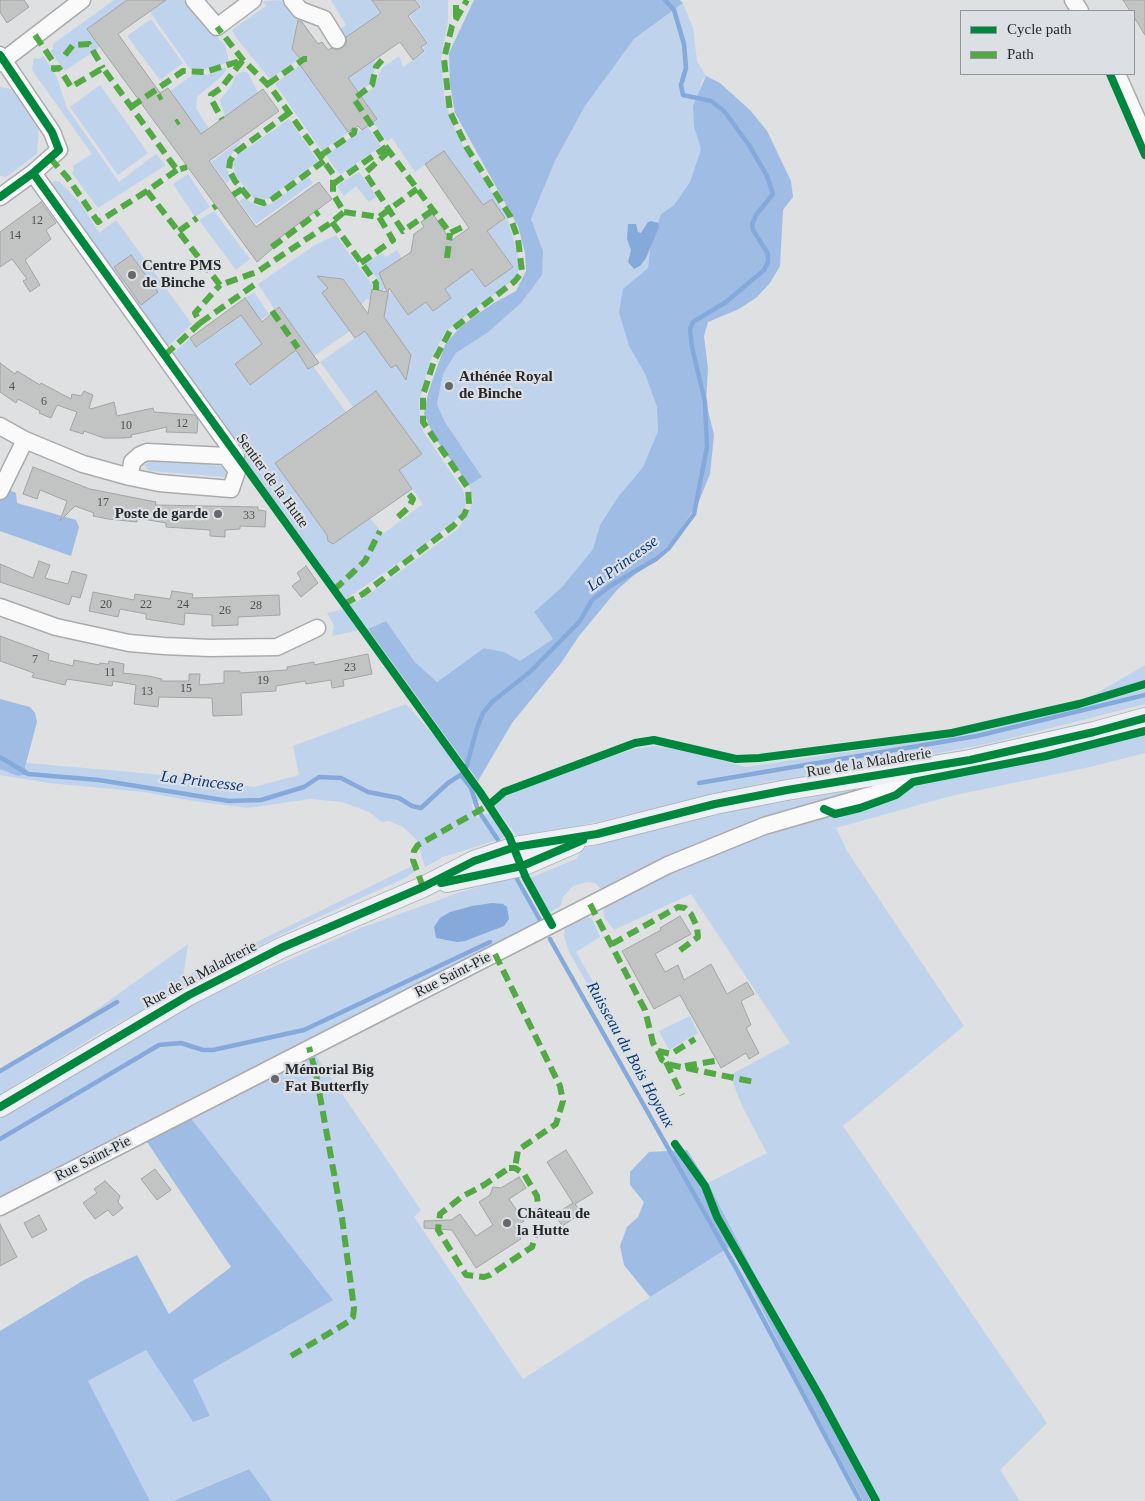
<!DOCTYPE html>
<html>
<head>
<meta charset="utf-8">
<style>
  body { margin:0 }
  #map { position:relative; width:1145px; height:1501px; overflow:hidden; background:#dee0e2; font-family:"Times New Roman",serif }
  canvas { display:block }
  .legend { position:absolute; left:960px; top:10px; width:175px; height:65px; box-sizing:border-box; background:#dce0e4; border:1px solid #939699; margin:0; padding:6px 9px; list-style:none; font-size:15px; color:#262829 }
  .legend li { display:flex; align-items:center; gap:10px; height:25px }
  .legend b { width:25px; border:1px solid #939699 }
</style>
</head>
<body>
<div id="map">
<canvas width="1145" height="1501"></canvas>
<ul class="legend">
<li><b style="height:6px;background:#00873e"></b>Cycle path</li>
<li><b style="height:6px;background:#53aa44"></b>Path</li>
</ul>
</div>
<script>
const context = document.querySelector('canvas').getContext('2d');
context.lineJoin = 'round';
function paint(path, color) {
  context.fillStyle = color;
  context.fill(path, 'evenodd');
}
function poly(rows) {
  const path = new Path2D();
  for (const r of rows) {
    path.moveTo(r[0], r[1]);
    for (let i = 2; i < r.length; i += 2) path.lineTo(r[i], r[i + 1]);
  }
  return path;
}
function stroke(path, color, width, dash) {
  context.strokeStyle = color;
  context.lineWidth = width;
  context.lineCap = dash ? 'butt' : 'round';
  context.setLineDash(dash || []);
  context.stroke(path);
}
function write(font, color, halo, rows, align = 'center') {
  context.font = font + ' "Times New Roman",serif';
  context.lineWidth = 4.5;
  context.setLineDash([]);
  context.textBaseline = 'middle';
  context.strokeStyle = halo;
  context.fillStyle = color;
  for (const [text, x, y, turn = 0] of rows) {
    context.save();
    context.translate(x, y);
    context.rotate((+turn || 0) * Math.PI / 180);
    context.textAlign = isNaN(turn) ? turn : align;
    if (halo) context.strokeText(text, 0, 0);
    context.fillText(text, 0, 0);
    context.restore();
  }
}
const green = poly([
  [114,0,127,0,87,29,100,47,65,71,50,51,53,49,53,44],
  [166,0,184,0,225,45,229,62,205,69,190,69,150,12],
  [285,0,298,15,292,49,300,58,270,79,237,39,232,30,266,6,263,1],
  [331,0,374,0,379,11,383,12,345,37,339,30,346,25],
  [416,0,448,0,448,21,441,57,444,96,451,121,462,144,507,217,519,259,519,267,516,276,509,283,445,332,430,361,419,401,420,420,424,433,463,490,466,505,460,516,431,540,346,599,170,356,190,338,197,347,252,308,245,298,254,292,269,314,250,328,269,355,255,349,235,364,249,385,270,371,268,367,277,364,296,350,308,369,313,366,346,412,275,463,327,535,328,541,333,544,370,518,383,534,423,504,399,470,421,454,376,391,353,407,320,362,365,331,391,368,400,362,379,301,391,292,408,315,426,302,433,311,451,298,445,289,463,276,466,260,485,287,513,267,487,231,505,218,492,199,483,205,444,151,415,172,392,138,387,141,373,122,360,96,373,88,382,68,399,56,403,67,425,52,423,47,428,43,410,16,421,7],
  [683,3,693,28,697,61,706,76,702,80,694,127,701,149,690,182,674,205,661,214,651,241,648,268,636,278,629,346,645,374,657,407,658,431,643,467,618,497,600,525,593,549,562,587,534,612,553,639,520,662,504,652,484,648,437,682,415,662,386,621,368,629,349,605,362,599,458,529,468,514,473,500,469,485,482,477,445,422,437,404,443,374,456,353,487,333,543,251,531,219,555,161,585,106,634,39],
  [151,19,183,63,160,80,127,36],
  [43,56,56,75,67,108,119,182,156,154,166,165,98,208,72,173,74,171,73,166,92,154,32,70,34,58,39,59],
  [375,59,373,82,358,92,348,78],
  [300,65,348,132,322,151,275,84],
  [227,67,223,75,197,97,196,108,209,129,193,140,170,91,194,74,207,75],
  [243,71,248,73,258,93,225,117,220,100,232,85,235,76],
  [100,85,148,153,118,175,70,107],
  [0,87,17,90,39,124,37,154,6,177,0,176],
  [289,119,318,161,268,199,255,200,235,175,233,163,238,155],
  [367,126,381,146,340,175,326,155],
  [242,139,227,161,227,170,232,179,226,183,211,162],
  [359,172,377,196,369,202,356,186,344,196,337,186],
  [188,174,210,207,195,217,173,184],
  [308,176,313,183,256,224,239,201,244,198,257,206,265,206,273,203],
  [54,181,60,182,82,205,99,233,116,220,192,324,165,349,125,294,131,290,141,304,158,292,131,255,114,267,125,283,119,286,46,186],
  [214,211,250,259,236,270,199,220],
  [336,235,373,286,371,300,366,299,362,305,343,278,338,281,335,278,324,276,320,279,332,285,322,293,360,324,311,358,305,343,279,307,275,310,258,284,315,245],
  [397,250,402,258,388,287,378,293,379,281,365,263,382,253,386,257],
  [152,460,225,466,229,468,229,475,226,477,149,471,144,465],
  [344,609,360,630,332,636,334,626,327,613],
  [1145,665,1145,680,1088,698,1116,682],
  [1145,689,1145,704,996,742,909,759,766,782,554,832,518,838,494,805,500,799,539,782,633,749,655,746,683,750,746,767,959,735,1065,711],
  [406,704,446,749,482,799,471,805,478,818,491,812,507,837,443,857,425,867,417,840,403,827,389,821,382,822,369,812,342,802,310,799,248,808,193,801,144,792,49,783,0,775,0,756,28,763,164,775,254,787,299,775,293,746],
  [1145,732,1145,753,1090,767,951,796,836,828,847,851,964,1026,843,1126,1047,1423,1000,1470,1020,1501,871,1501,708,1183,767,1153,742,1106,730,1075,790,1043,691,894,614,930,604,917,603,907,673,870,746,840,891,800,918,782,1008,766],
  [879,786,726,832,680,851,602,890,595,883,587,882,573,886,563,897,561,906,550,912,530,878,576,859,584,848,672,825,749,808],
  [412,866,414,872,405,878,282,934,100,1033,0,1094,0,1069,82,1020,188,944,183,978],
  [516,875,540,924,0,1200,0,1118,159,1023,223,989,361,928,455,894],
  [585,915,592,919,600,937,576,952,617,1024,612,1027,569,952,564,936,565,927],
  [690,1016,698,1033,669,1050,659,1031],
  [315,1054,421,1210,414,1217,523,1379,731,1245,792,1370,863,1501,272,1501,248,1469,173,1501,150,1501,88,1381,146,1350,192,1421,209,1417,193,1380,332,1300,190,1117]
]);
const forest = poly([
  [474,0,680,0,683,3,634,39,585,106,555,161,531,219,543,251,542,275,521,303,487,333,456,353,443,374,437,404,445,422,482,477,469,485,435,438,424,414,428,393,445,345,460,327,492,304,516,291,526,271,525,253,518,226,455,113,450,84,449,53],
  [706,76,720,83,751,111,767,131,791,181,793,197,783,210,780,266,770,283,757,297,739,309,708,322,704,336,708,369,706,402,714,435,710,474,699,501,672,542,617,590,579,636,561,663,512,723,478,781,368,629,386,621,415,662,437,682,484,648,504,652,520,661,553,639,534,612,562,587,593,549,600,525,618,497,643,467,658,431,657,407,645,374,629,346,619,312,623,289,648,268,651,241,661,214,674,205,690,182,701,149,694,127,693,106],
  [2,487,16,493,17,503,76,520,79,527,71,556,0,531,0,491],
  [0,699,30,707,35,713,37,722,25,767,28,774,18,776,0,769],
  [190,1117,333,1300,193,1380,210,1416,193,1422,146,1350,88,1381,150,1501,0,1501,0,1331,84,1280,137,1255,169,1314,231,1267,145,1139],
  [687,1150,708,1183,871,1501,863,1501,792,1370,731,1246,650,1297,624,1265,620,1246,627,1227,638,1217,644,1202,630,1185,630,1172,649,1152],
  [249,1469,272,1501,173,1501]
]);
const water = poly([
  [651,221,658,223,659,227,646,258,640,266,634,269,628,262,631,250,627,239,628,224,636,224,638,232,641,233,648,222],
  [492,903,503,904,507,907,509,919,504,926,465,941,457,942,436,938,434,927,440,918,450,912,472,906]
]);
const stream = poly([
  [0,757,28,774,99,780,229,801,261,800,304,787,319,777,341,778,368,792,399,798,412,806,421,808,448,783,465,772,477,728,483,713,492,702,531,671,580,621,592,600,610,586,656,559,669,548,694,514,707,447,705,402,692,347,690,329,693,322,726,302,764,270,768,262,768,254,753,230,752,225,756,215,773,194,767,176,749,145,724,111,711,101,683,95,681,85,686,68,684,44,674,10,665,0],
  [461,775,471,788,478,810,498,840],
  [699,783,977,736,1145,695],
  [517,879,540,920],
  [550,939,738,1272,860,1501],
  [0,1071,117,1002],
  [0,1139,159,1045,181,1043,203,1050,213,1050,304,1030,490,942]
]);
const building = poly([
  [0,0,24,0,29,7,7,23,0,12,0,0],
  [127,0,166,0,118,34,160,93,168,88,201,134,263,89,279,111,209,161,256,227,319,182,332,199,270,245,273,248,257,262,87,29,127,0],
  [372,0,415,0,420,7,408,16,427,43,421,47,424,51,413,60,400,42,348,78,377,119,362,130,358,126,348,132,300,65,303,62,292,49,298,20,302,22,318,44,322,42,328,50,331,48,338,50,346,45,346,37,381,13,372,0],
  [1123,0,1145,0,1145,35,1134,17,1134,11,1130,11,1123,0],
  [444,151,483,205,492,199,505,218,487,231,513,267,485,287,472,269,445,289,451,298,433,311,426,302,408,315,389,288,384,317,411,355,406,380,396,365,391,368,365,331,355,338,322,293,328,288,317,276,343,279,368,314,372,289,387,292,379,273,411,252,414,234,424,227,421,222,433,214,451,241,469,228,425,164,444,151],
  [41,202,56,223,46,230,51,239,25,260,40,285,30,292,23,281,27,279,12,259,0,267,0,232,41,202],
  [131,255,158,292,141,305,114,267,131,255],
  [245,298,262,322,279,307,319,363,308,369,296,350,250,385,235,364,262,344,241,315,196,347,190,338,245,298],
  [0,363,15,374,17,371,40,385,41,383,71,399,72,394,81,396,84,391,93,395,89,408,91,409,114,402,117,416,153,408,154,412,195,415,198,420,197,433,166,432,167,427,131,435,132,437,124,438,104,438,84,431,83,434,70,430,77,412,57,405,51,418,39,413,40,411,18,399,16,403,0,392,0,363],
  [376,391,422,454,399,470,412,489,333,544,328,541,327,535,275,463,376,391],
  [33,467,90,489,156,502,155,505,258,507,258,510,266,511,265,527,240,526,240,529,225,530,225,537,210,536,210,530,166,527,166,523,137,518,137,522,108,519,93,516,94,513,75,506,60,521,67,501,40,490,37,499,23,494,33,467],
  [39,561,50,565,45,578,68,584,72,571,87,575,80,598,72,596,69,605,0,582,0,564,33,578,39,561],
  [306,566,318,583,301,597,292,586,301,579,297,573,306,566],
  [172,591,193,594,192,598,279,595,280,615,238,617,238,625,212,626,212,615,185,613,184,625,146,619,146,614,120,609,118,617,89,611,93,592,134,600,135,594,170,599,172,591],
  [0,636,49,654,48,660,73,666,74,660,99,665,100,663,108,664,109,661,124,664,123,673,149,676,162,679,161,681,189,681,189,674,200,674,199,685,224,683,224,671,240,671,240,673,287,670,287,667,314,662,314,665,368,654,372,674,343,680,344,686,332,688,331,680,306,684,305,681,276,686,276,691,241,693,242,715,213,716,212,698,159,697,158,707,134,704,136,685,113,681,112,686,67,679,65,685,32,677,34,673,0,661,0,636],
  [680,916,691,934,655,954,665,972,678,965,684,980,711,964,727,994,747,982,754,994,741,1001,751,1025,746,1028,759,1053,749,1059,746,1053,721,1068,680,995,654,1009,622,951,661,930,660,928,680,916],
  [566,1150,593,1193,575,1204,582,1213,562,1226,555,1214,573,1203,547,1162,566,1150],
  [155,1169,171,1190,157,1200,141,1179,155,1169],
  [519,1177,526,1188,509,1199,524,1221,515,1227,521,1239,476,1268,452,1230,424,1228,424,1221,451,1220,460,1214,476,1236,493,1225,479,1202,490,1195,493,1187,501,1188,519,1177],
  [105,1181,120,1196,118,1202,123,1208,113,1216,108,1210,95,1219,83,1203,97,1193,94,1189,105,1181],
  [39,1215,47,1230,32,1238,24,1223,39,1215],
  [0,1224,17,1257,0,1266,0,1224]
]);
const minor = poly([
  [194,0,217,27,253,0],
  [292,0,300,10,324,19,337,40],
  [1073,0,1080,11],
  [0,55,52,132,59,150,33,173,0,197],
  [0,63,82,0],
  [1117,74,1145,137],
  [33,173,236,456],
  [0,426,25,440,83,464,130,477,159,483,231,489,237,471,226,456,147,452,140,455,132,462,130,477],
  [0,491,25,440],
  [0,607,56,627,129,643,164,646,210,648,277,647,317,628],
  [0,1207,668,865,764,826,875,794,897,784,916,769]
]);
const major = poly([
  [447,882,522,866,575,843],
  [0,1107,189,995,281,948,423,887,474,861,515,847,597,834,715,804,787,790,970,760,1094,732,1145,718]
]);
const quiet = poly([
  [456,17,456,0],
  [35,35,54,63,54,69,59,68,71,87,103,68,177,170,187,167],
  [65,55,73,45,89,44,103,68],
  [268,84,304,59,307,59],
  [158,98,162,96],
  [131,107,183,71,205,72,243,60,221,88,211,95,211,99,222,119],
  [289,113,236,152,230,161,229,170,235,181,250,199,264,203,271,200,324,161],
  [176,123,179,121],
  [386,147,450,233,467,225],
  [389,151,365,173,403,231,433,210],
  [320,156,354,133,355,128],
  [50,158,67,177,98,222,147,191],
  [177,170,147,191,220,285,257,272,332,222,344,212,333,194,333,174,272,89,243,60,217,27],
  [333,184,386,147,354,99,372,85,376,67,382,60],
  [233,195,242,189],
  [213,208,216,206],
  [344,212,379,217,417,189],
  [332,222,376,283,376,290],
  [179,231,197,218],
  [272,247,319,212],
  [447,258,450,233],
  [361,263,393,240,379,217],
  [272,311,298,348],
  [200,323,254,285],
  [165,355,200,323,195,313,220,285],
  [398,517,409,507,413,499,407,492],
  [334,590,365,561,380,531],
  [344,604,363,594,424,548,453,526,464,515,469,504,468,488,423,422,423,395,434,361,450,331,515,281,522,272,518,239,510,216,467,148,450,112,444,59,452,26,467,0],
  [423,887,413,860,414,851,418,845,489,805],
  [590,904,645,1010,653,1043,658,1051,671,1054,695,1039],
  [612,944,678,907,685,908,691,914,697,927,698,937,679,951],
  [495,954,560,1086,563,1101,556,1124,518,1150,515,1168],
  [658,1051,662,1060,671,1065,754,1082],
  [666,1062,682,1095],
  [685,1066,715,1061],
  [509,1168,515,1168,524,1174,537,1196,539,1214,536,1234,532,1247,490,1275,484,1277,466,1275,438,1230,440,1214,463,1196,484,1185,509,1168],
  [291,1356,348,1322,353,1317,354,1308,342,1218,316,1074,309,1047]
]);
const cycleway = poly([
  [0,55,52,132,59,150,33,173,0,197],
  [1110,74,1145,155],
  [33,173,480,792,509,836,526,878,552,925],
  [489,805,504,792,635,743,654,740,736,759,759,758,952,733,1079,704,1145,684],
  [824,809,835,814,860,808,896,795,913,782,1046,756,1145,731],
  [441,883,522,866,583,840],
  [0,1107,189,995,281,948,423,887,474,861,515,847,597,834,715,804,787,790,970,760,1094,732,1145,718],
  [675,1144,705,1186,717,1217,819,1395,876,1501]
]);
const markers = [
  [132,275,5,"#66686a"],
  [449,386,5,"#66686a"],
  [218,514,5,"#66686a"],
  [275,1079,5,"#66686a"],
  [507,1223,5,"#66686a"]
];
const numberNames = [
  ["12",37,221],
  ["14",15,236],
  ["4",12,387],
  ["6",44,402],
  ["12",182,424],
  ["10",126,426],
  ["17",103,503],
  ["33",249,516],
  ["20",106,605],
  ["22",146,605],
  ["24",183,605],
  ["28",256,606],
  ["26",225,611],
  ["7",35,660],
  ["23",350,668],
  ["11",110,673],
  ["19",263,681],
  ["15",186,689],
  ["13",147,692]
];
const poiNames = [
  ["Centre PMS",142,266],
  ["de Binche",142,283],
  ["Athénée Royal",459,377],
  ["de Binche",459,394],
  ["Poste de garde",208,514,"right"],
  ["Mémorial Big",285,1070],
  ["Fat Butterfly",285,1087],
  ["Château de",517,1214],
  ["la Hutte",517,1231]
];
const streetNames = [
  ["Sentier de la Hutte",272,481,54],
  ["Rue de la Maladrerie",869,763,-9],
  ["Rue de la Maladrerie",200,975,-28],
  ["Rue Saint-Pie",453,975,-27],
  ["Rue Saint-Pie",93,1159,-27]
];
const waterNames = [
  ["La Princesse",623,564,-36],
  ["La Princesse",202,782,7],
  ["Ruisseau du Bois Hoyaux",630,1055,61]
];
paint(green, '#c0d3ed');
paint(forest, '#9fbce5');
paint(water, '#85a9db');
stroke(stream, '#85a9db', 4.5);
paint(building, '#c2c3c3');
stroke(building, '#a3a4a4', 1);
stroke(minor, '#aaabad', 19);
stroke(major, '#b0b5bc', 22);
stroke(minor, '#fafafb', 16);
stroke(major, '#edf0f4', 20);
stroke(quiet, '#53aa44', 6, [12, 6]);
stroke(cycleway, '#00873e', 8);
for (const [x, y, r, color] of markers) {
  const dot = new Path2D();
  dot.arc(x, y, r, 0, 2 * Math.PI);
  context.fillStyle = color;
  context.fill(dot);
  stroke(dot, '#dce0e4', 2);
}
write('12px', '#4d4f50', null, numberNames);
write('bold 15px', '#262829', '#dce0e4', poiNames, 'left');
write('15px', '#262829', '#dce0e4', streetNames);
write('italic 16px', '#033776', '#dce0e4', waterNames);
</script>
</body>
</html>
